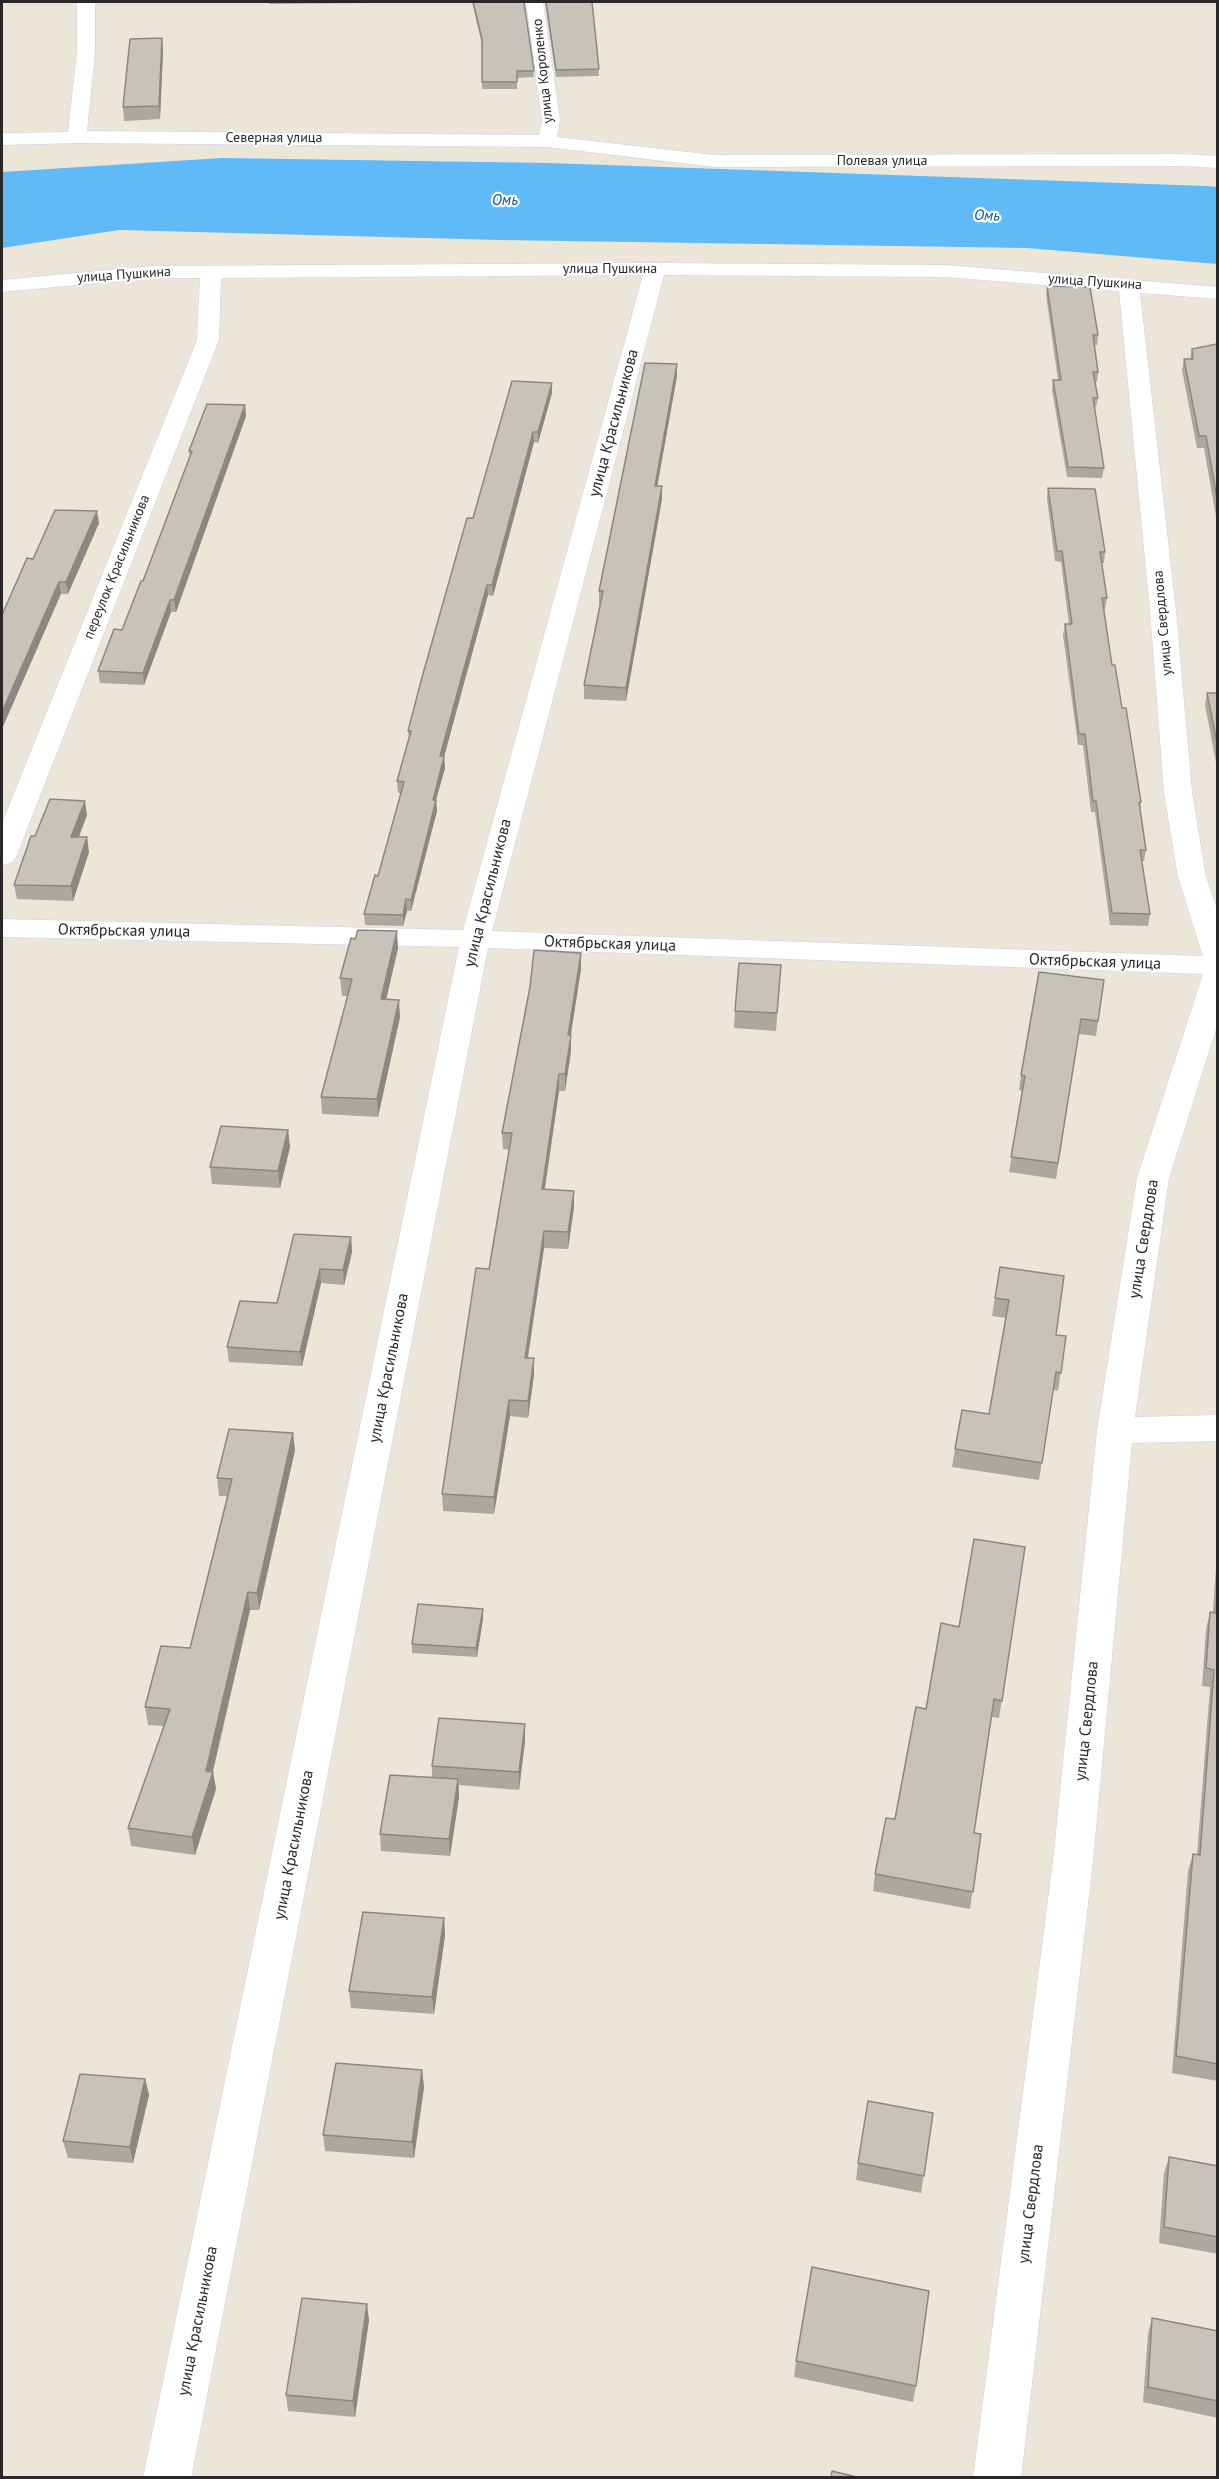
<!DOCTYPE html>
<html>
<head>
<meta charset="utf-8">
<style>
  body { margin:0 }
  #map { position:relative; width:1219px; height:2479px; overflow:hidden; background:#ece6d8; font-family:"PT Sans",sans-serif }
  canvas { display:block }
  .frame { position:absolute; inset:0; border:3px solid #282828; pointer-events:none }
</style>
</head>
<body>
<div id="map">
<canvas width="1219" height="2479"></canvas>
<div class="frame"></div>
</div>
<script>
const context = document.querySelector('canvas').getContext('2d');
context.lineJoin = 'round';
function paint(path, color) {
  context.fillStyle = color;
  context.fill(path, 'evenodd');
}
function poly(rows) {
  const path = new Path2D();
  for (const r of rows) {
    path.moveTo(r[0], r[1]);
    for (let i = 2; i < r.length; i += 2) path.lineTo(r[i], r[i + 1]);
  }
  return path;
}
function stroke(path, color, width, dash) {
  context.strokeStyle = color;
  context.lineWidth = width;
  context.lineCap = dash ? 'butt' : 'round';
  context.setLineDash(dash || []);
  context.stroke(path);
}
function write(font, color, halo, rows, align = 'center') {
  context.font = font + ' "PT Sans",sans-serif';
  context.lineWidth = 4.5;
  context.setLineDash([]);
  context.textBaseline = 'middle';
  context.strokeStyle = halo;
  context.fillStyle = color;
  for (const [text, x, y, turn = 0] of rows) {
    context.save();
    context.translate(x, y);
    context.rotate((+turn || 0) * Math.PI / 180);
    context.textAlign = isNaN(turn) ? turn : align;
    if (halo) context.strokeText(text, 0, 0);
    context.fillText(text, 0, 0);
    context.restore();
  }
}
const water = poly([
  [222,158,549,163,1207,186,1217,187,1217,264,1027,248,500,240,119,230,2,248,2,172]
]);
const minor = poly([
  [77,2,95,2,95,53,87,131,539,135,542,120,526,2,543,2,560,120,557,137,714,155,1181,154,1218,156,1218,168,1181,166,714,167,547,147,77,143,2,145,2,133,68,132,77,53,77,2],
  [655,263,945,265,1218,287,1218,299,1140,293,1176,611,1192,792,1206,877,1218,912,1218,1023,1169,1178,1135,1417,1218,1415,1218,1441,1132,1443,1093,1861,1021,2478,973,2478,1053,1861,1097,1430,1137,1178,1203,974,488,948,191,2478,143,2478,459,947,2,937,2,919,463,930,643,275,221,278,219,340,16,857,12,863,2,865,2,823,197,340,200,278,152,278,2,292,2,280,152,266,655,263],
  [664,275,945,277,1119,291,1150,611,1164,792,1178,877,1203,956,492,931,664,275]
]);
const wall = poly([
  [269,2,524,2,534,77,517,78,517,89,482,89,482,45,472,2,269,4],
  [543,2,592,2,599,76,556,77,545,2],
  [162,38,163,51,160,119,124,121,123,107],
  [1047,286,1098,335,1097,345,1094,345,1098,372,1097,382,1095,382,1098,398,1096,407,1094,407,1104,468,1102,478,1067,477,1052,390,1053,380,1058,380,1046,295],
  [1218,347,1218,528,1204,448,1197,448,1182,370,1184,359,1190,359,1192,349],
  [677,364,677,376,657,486,662,486,662,499,626,701,584,699,584,685,601,604,599,604,599,591],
  [552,383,552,393,538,443,534,442,493,596,488,595,444,757,445,768,436,800,437,811,411,911,407,911,403,926,365,925,364,914,378,876,401,793,398,793,397,781,409,739,408,731,473,518],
  [245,405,246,416,176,612,171,612,144,685,100,683,98,671,122,630,143,581,190,457,189,451],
  [1048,488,1105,552,1104,563,1101,563,1107,598,1105,609,1103,609,1112,665,1141,802,1140,810,1146,850,1144,861,1142,861,1150,914,1148,926,1110,925,1095,812,1091,812,1083,745,1078,745,1063,635,1065,624,1069,624,1061,562,1055,561,1047,498],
  [99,523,68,594,61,594,33,559],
  [1207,693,1218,693,1218,773,1205,705],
  [87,815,79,837,89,852,73,901,17,899,14,885,35,836],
  [398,948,386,1000,400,1017,378,1117,322,1114,321,1097,348,996,342,996,340,978],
  [781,965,776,1031,734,1028,735,1011],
  [581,969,571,1035,571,1051,565,1091,559,1091,545,1189,574,1191,574,1207,568,1249,544,1248,528,1358,534,1358,534,1375,528,1418,510,1416,494,1514,443,1511,442,1494,489,1269,509,1150,503,1149,502,1133],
  [1104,980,1096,1036,1079,1034,1056,1179,1009,1172,1023,1091,1019,1090,1021,1075],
  [288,1130,290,1147,280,1188,212,1184,210,1167],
  [351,1237,352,1252,344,1285,321,1283,302,1366,229,1362,227,1347],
  [1000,1267,1056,1335,1066,1336,1058,1391,1053,1390,1039,1480,952,1467,955,1449,989,1414,1006,1318,992,1316],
  [295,1450,259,1610,250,1610,213,1772,216,1789,195,1855,131,1846,128,1828,164,1726,148,1725,145,1707,190,1648,227,1496,219,1496,217,1478],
  [1218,1538,1218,2081,1172,2073,1188,1871,1193,1854,1197,1855,1210,1687,1202,1686,1206,1629,1210,1612,1213,1612],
  [1025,1547,999,1718,992,1717,974,1833,981,1834,970,1909,873,1891,875,1874,895,1819,926,1709,959,1627],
  [483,1618,477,1657,412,1653,412,1644],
  [525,1724,525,1741,519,1790,459,1785,459,1797,450,1856,381,1851,380,1834,432,1778,432,1766],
  [444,1918,445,1935,434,2014,351,2008,349,1991],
  [422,2070,424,2087,414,2158,325,2151,323,2135],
  [145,2079,149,2095,133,2163,68,2158,63,2141],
  [933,2113,921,2193,856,2180,858,2163],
  [1169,2157,1218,2166,1218,2254,1159,2243,1164,2173],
  [1152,2318,1218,2331,1218,2418,1143,2402,1148,2334],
  [369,2320,355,2417,288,2411,286,2395],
  [796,2361,916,2386,913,2402,794,2377]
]);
const shadedWall = poly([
  [162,38,163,51,160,119,159,106],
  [677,364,677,376,655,499,655,486],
  [552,383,552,393,538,443,538,432],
  [245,405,246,416,176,612,174,600],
  [533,432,534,442,493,596,492,585],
  [662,486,662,499,626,701,626,688],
  [97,511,99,523,68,594,66,582],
  [59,582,61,594,2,729,2,712],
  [487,585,488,595,441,768,440,756],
  [170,600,171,612,144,685,143,673],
  [444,757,445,768,436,800,437,811,411,911,411,900,433,800],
  [85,801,87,815,73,851,71,837],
  [87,837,89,852,73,901,71,886],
  [406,899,407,911,403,926,403,915],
  [397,931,398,948,382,1017,381,999],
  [581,953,581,969,568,1051,568,1035],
  [399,1000,400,1017,378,1117,377,1099],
  [571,1035,571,1051,565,1091,565,1074],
  [559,1074,559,1091,542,1206,542,1189],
  [288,1130,290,1147,280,1188,278,1171],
  [574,1191,574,1207,568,1249,568,1232],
  [544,1231,544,1248,525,1375,525,1358],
  [351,1237,352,1252,344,1285,343,1270],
  [320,1269,321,1283,302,1366,300,1352],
  [534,1358,534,1375,528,1418,528,1401],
  [509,1400,510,1416,494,1514,494,1497],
  [293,1433,295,1450,259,1610,257,1593],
  [248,1592,250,1610,211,1778,213,1772,216,1789,195,1855,192,1837,206,1771],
  [483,1609,483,1618,477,1657,476,1648],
  [525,1724,525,1741,519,1790,519,1772],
  [458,1779,459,1797,450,1856,449,1839],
  [444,1918,445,1935,434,2014,432,1997],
  [422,2070,424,2087,414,2158,412,2142],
  [145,2079,149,2095,133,2163,130,2147],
  [367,2304,369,2320,355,2417,353,2401]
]);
const building = poly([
  [473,2,524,2,534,71,517,71,517,82,482,82,482,39,473,2],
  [546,2,592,2,599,69,556,70,546,2],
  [162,38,159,106,123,107,130,39,162,38],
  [1047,286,1090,287,1098,335,1093,335,1098,372,1093,372,1098,398,1093,398,1104,468,1068,467,1053,380,1061,380,1047,286],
  [1217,344,1218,347,1218,504,1206,436,1199,436,1184,359,1193,359,1192,349,1217,344],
  [645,363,677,364,655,486,662,486,626,688,584,685,603,591,599,591,645,363],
  [512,381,552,383,538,432,533,432,492,585,487,585,460,683,440,756,444,757,433,800,436,800,411,900,406,899,403,915,364,914,375,875,378,876,404,782,397,781,411,731,408,731,421,681,467,518,473,518,512,381],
  [207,404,245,405,174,600,170,600,143,673,98,671,114,629,122,630,141,581,143,581,192,451,189,451,207,404],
  [1048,488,1095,489,1105,552,1100,552,1107,598,1102,598,1112,665,1115,665,1122,708,1126,708,1141,802,1139,802,1146,850,1140,850,1150,914,1112,913,1096,801,1093,801,1085,734,1079,734,1065,624,1072,624,1062,551,1057,551,1048,488],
  [55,510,97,511,66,582,59,582,2,712,2,615,27,558,33,559,55,510],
  [1207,693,1218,693,1218,748,1207,693],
  [50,799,85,801,71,837,87,837,71,886,14,885,31,836,35,836,50,799],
  [358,930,397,931,381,999,399,1000,377,1099,321,1097,352,979,340,978,351,938,355,939,358,930],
  [534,950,581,953,568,1035,571,1035,565,1074,559,1074,542,1189,574,1191,568,1232,544,1231,525,1358,534,1358,528,1401,509,1400,494,1497,442,1494,476,1268,489,1269,512,1133,502,1133,530,987,534,950],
  [739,963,781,965,777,1013,735,1011,739,963],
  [1039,972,1104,980,1098,1021,1081,1019,1058,1163,1011,1157,1025,1076,1021,1075,1039,972],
  [221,1126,288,1130,278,1171,210,1167,221,1126],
  [294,1234,351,1237,343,1270,320,1269,300,1352,227,1347,240,1301,277,1303,294,1234],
  [1000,1267,1064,1276,1056,1335,1066,1336,1061,1373,1056,1372,1042,1463,955,1449,962,1410,989,1414,1009,1300,995,1298,1000,1267],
  [229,1429,293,1433,257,1593,248,1592,206,1771,213,1772,192,1837,128,1828,170,1709,145,1707,161,1646,190,1648,232,1479,217,1478,229,1429],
  [974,1539,1025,1547,1002,1701,994,1699,974,1833,981,1834,973,1892,875,1874,886,1818,895,1819,916,1707,926,1709,941,1623,959,1627,974,1539],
  [1218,1584,1218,2064,1176,2056,1193,1854,1200,1855,1214,1670,1206,1668,1210,1612,1216,1613,1218,1584],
  [418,1604,483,1609,476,1648,412,1644,418,1604],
  [439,1718,525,1724,519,1772,432,1766,439,1718],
  [390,1775,458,1779,449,1839,380,1834,390,1775],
  [363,1912,444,1918,432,1997,349,1991,363,1912],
  [336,2063,422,2070,412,2142,323,2135,336,2063],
  [80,2074,145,2079,130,2147,63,2141,80,2074],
  [868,2101,933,2113,924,2176,858,2163,868,2101],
  [1169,2157,1218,2166,1218,2237,1164,2227,1169,2157],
  [812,2267,929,2291,916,2386,796,2361,812,2267],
  [302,2298,367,2304,353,2401,286,2395,302,2298],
  [1152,2318,1218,2331,1218,2401,1148,2387,1152,2318],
  [832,2471,861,2478,831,2478,832,2471]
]);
const farStreetnames = [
  ["улица Короленко",543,71,-96],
  ["Северная улица",274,138],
  ["Полевая улица",882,161],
  ["улица Пушкина",610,269],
  ["улица Пушкина",124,275,-4],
  ["улица Пушкина",1095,282,4],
  ["переулок Красильникова",117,567,-68],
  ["улица Свердлова",1163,623,-95]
];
const farWaternames = [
  ["Омь",505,201],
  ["Омь",987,216,2]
];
const streetNames = [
  ["улица Красильникова",614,423,-75],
  ["улица Красильникова",488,893,-76],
  ["Октябрьская улица",124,931,1],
  ["Октябрьская улица",610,944,2],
  ["Октябрьская улица",1095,962,2],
  ["улица Свердлова",1144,1239,-81],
  ["улица Красильникова",389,1368,-79],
  ["улица Свердлова",1087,1721,-84],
  ["улица Красильникова",294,1845,-79],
  ["улица Свердлова",1031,2204,-83],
  ["улица Красильникова",198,2321,-79]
];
paint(water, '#61baf8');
stroke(minor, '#cdcee3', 1);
paint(minor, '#fff');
paint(wall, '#aba89e');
paint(shadedWall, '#8b8881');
paint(building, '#c7c3b8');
stroke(building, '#8b8881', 1.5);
write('14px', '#282828', '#fff', farStreetnames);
write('italic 15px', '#0254a2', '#fff', farWaternames);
write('16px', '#282828', '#fff', streetNames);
</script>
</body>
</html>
